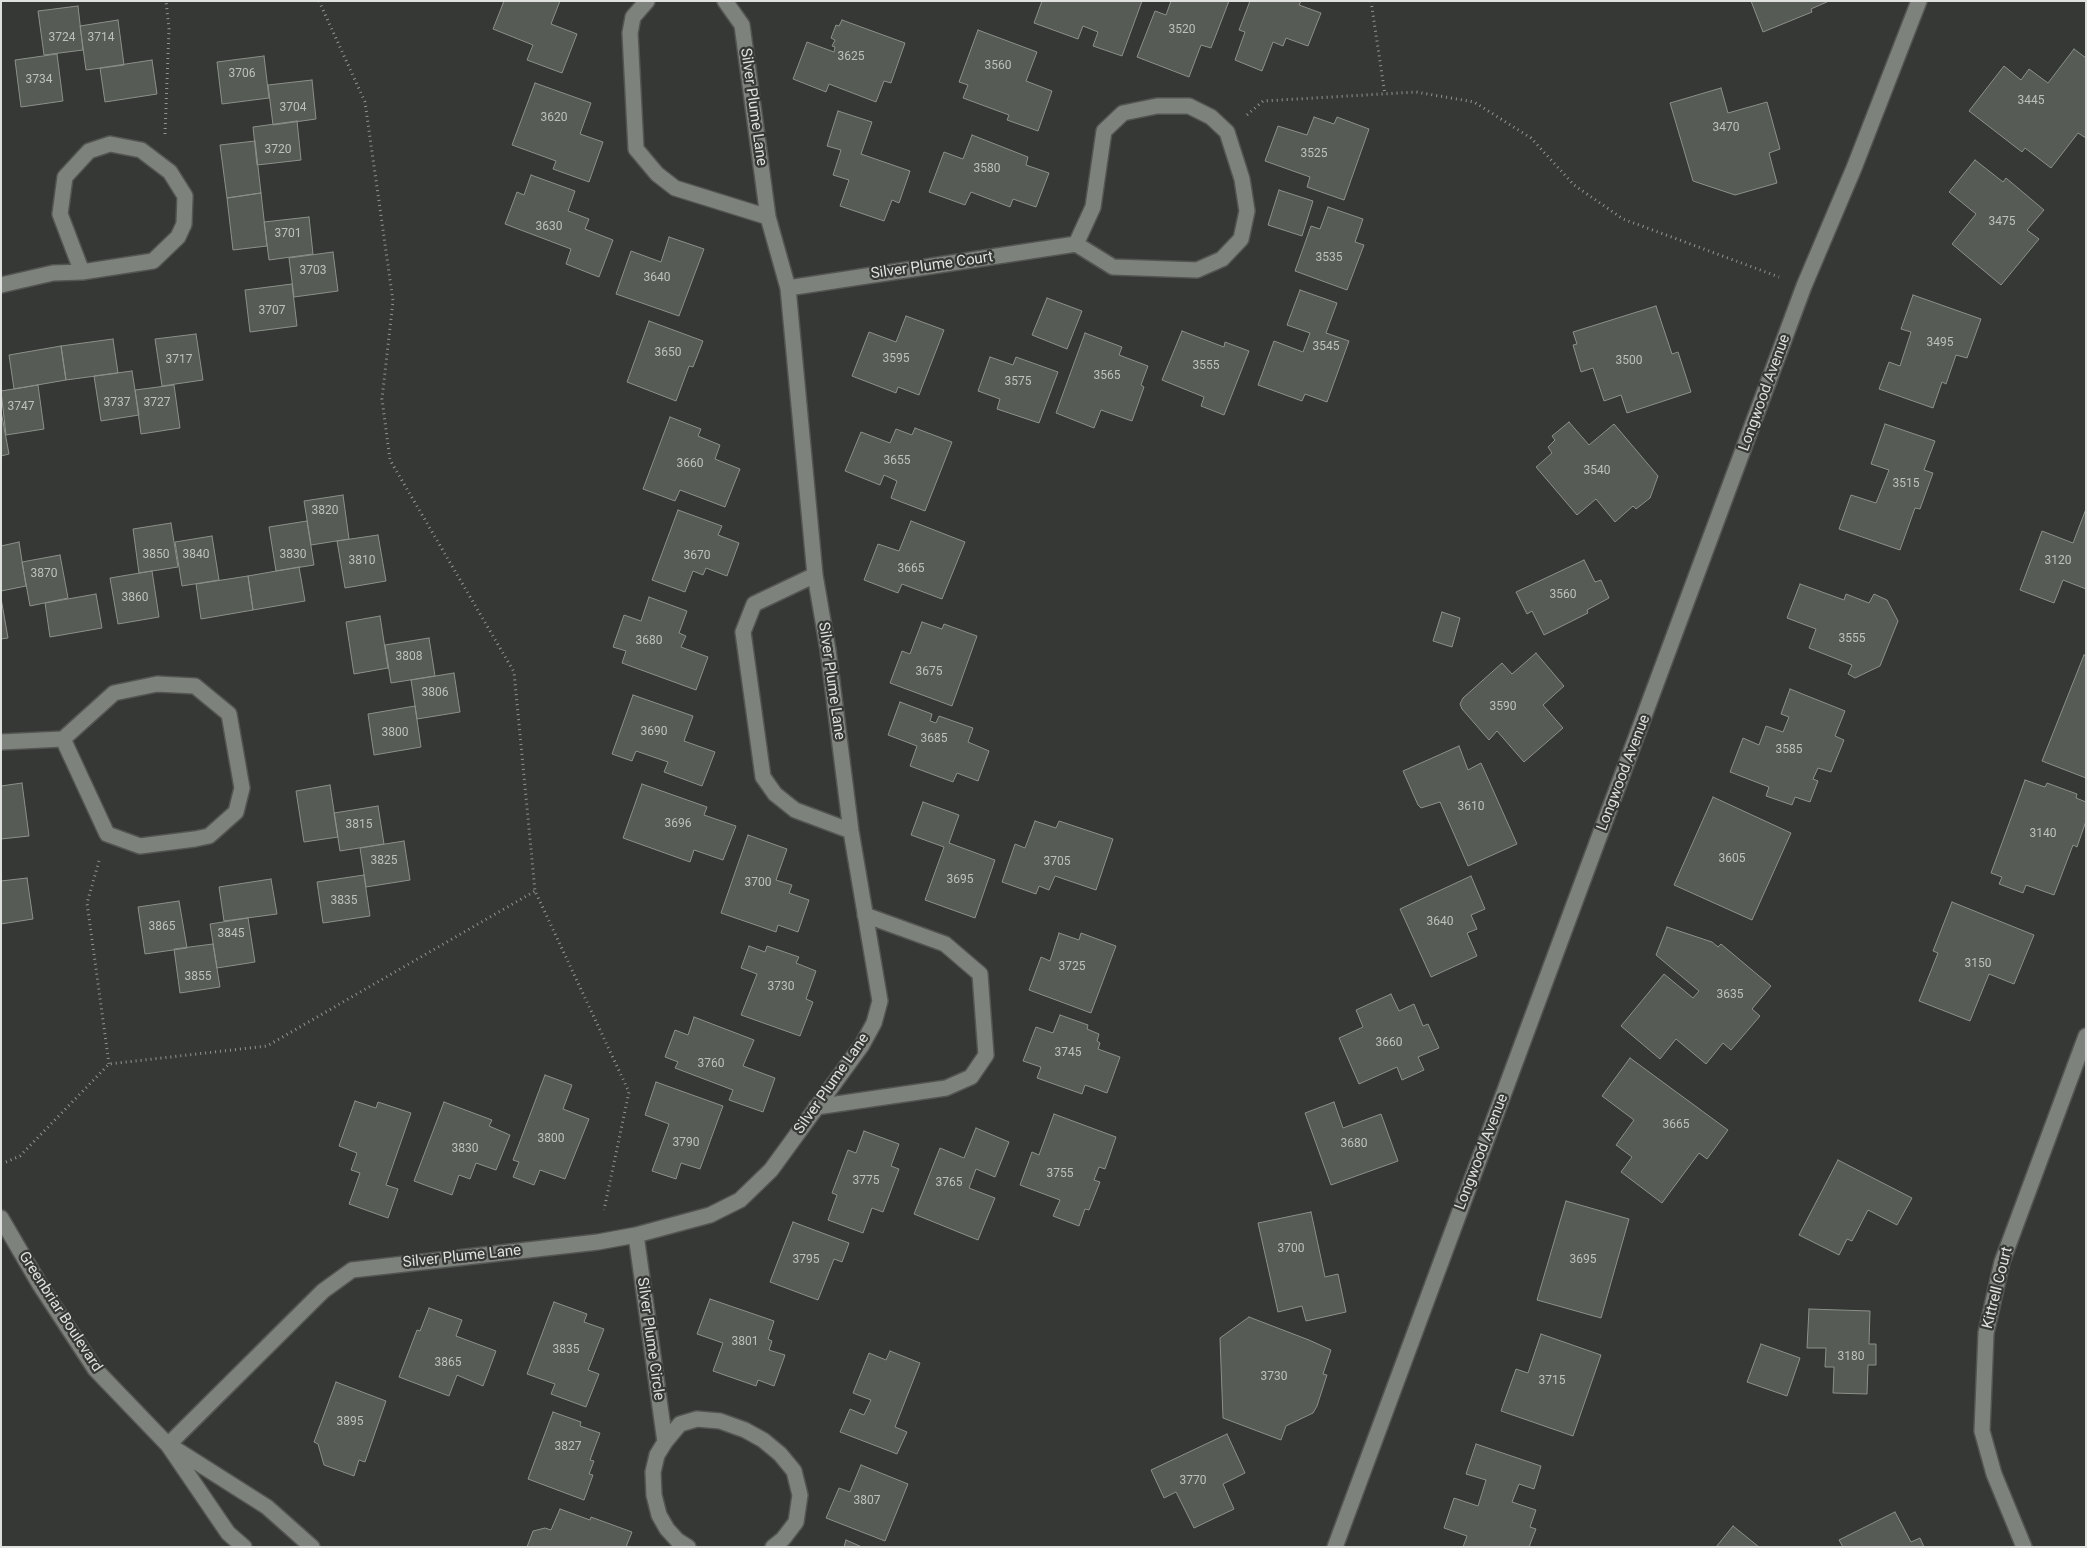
<!DOCTYPE html>
<html>
<head>
<meta charset="utf-8">
<style>
  body { margin:0 }
  #map { position:relative; width:2087px; height:1548px; overflow:hidden; background:#353834; font-family:Roboto,sans-serif }
  canvas { display:block }
  .frame { position:absolute; inset:0; border:2px solid #dfe1de; pointer-events:none }
</style>
</head>
<body>
<div id="map">
<canvas width="2087" height="1548"></canvas>
<div class="frame"></div>
</div>
<script>
const context = document.querySelector('canvas').getContext('2d');
context.lineJoin = 'round';
function paint(path, color) {
  context.fillStyle = color;
  context.fill(path, 'evenodd');
}
function poly(rows) {
  const path = new Path2D();
  for (const r of rows) {
    path.moveTo(r[0], r[1]);
    for (let i = 2; i < r.length; i += 2) path.lineTo(r[i], r[i + 1]);
  }
  return path;
}
function stroke(path, color, width, dash) {
  context.strokeStyle = color;
  context.lineWidth = width;
  context.lineCap = dash ? 'butt' : 'round';
  context.setLineDash(dash || []);
  context.stroke(path);
}
function write(font, color, halo, rows, align = 'center') {
  context.font = font + ' Roboto,sans-serif';
  context.lineWidth = 4.5;
  context.setLineDash([]);
  context.textBaseline = 'middle';
  context.strokeStyle = halo;
  context.fillStyle = color;
  for (const [text, x, y, turn = 0] of rows) {
    context.save();
    context.translate(x, y);
    context.rotate((+turn || 0) * Math.PI / 180);
    context.textAlign = isNaN(turn) ? turn : align;
    if (halo) context.strokeText(text, 0, 0);
    context.fillText(text, 0, 0);
    context.restore();
  }
}
const building = poly([
  [504,1,560,1,551,24,577,34,562,73,527,60,533,45,493,29,504,1],
  [1042,1,1142,1,1122,56,1093,46,1098,32,1083,26,1078,39,1034,23,1042,1],
  [1171,1,1229,1,1211,48,1201,45,1189,77,1137,57,1155,11,1166,15,1171,1],
  [1250,1,1301,1,1299,5,1321,13,1308,46,1286,38,1283,46,1273,42,1262,71,1235,60,1245,32,1239,30,1250,1],
  [1751,1,1829,1,1811,9,1812,12,1763,32,1751,1],
  [78,6,83,50,44,55,38,11,78,6],
  [118,20,124,65,86,70,80,26,118,20],
  [842,20,905,43,891,83,884,81,876,102,829,84,826,92,793,79,807,42,834,52,835,47,832,46,835,40,831,38,836,25,839,26,842,20],
  [978,30,1037,52,1026,81,1052,91,1038,131,1007,120,1009,115,963,98,968,85,959,82,978,30],
  [2074,49,2086,58,2086,138,2078,133,2051,168,2025,148,2022,152,1969,111,2004,66,2021,80,2029,69,2048,83,2074,49],
  [57,54,63,101,21,107,15,60,57,54],
  [264,56,269,98,222,104,217,62,264,56],
  [152,60,157,94,105,102,100,68,152,60],
  [312,80,316,119,273,125,268,85,312,80],
  [535,83,591,103,580,134,603,142,589,182,553,169,556,161,512,145,535,83],
  [1721,88,1728,113,1767,102,1780,149,1769,153,1777,183,1735,195,1693,181,1670,103,1721,88],
  [838,111,872,122,861,154,910,171,899,203,892,200,884,221,840,206,849,180,833,175,841,150,827,146,838,111],
  [1314,117,1334,124,1337,117,1369,129,1344,200,1307,187,1310,177,1265,161,1278,126,1307,135,1314,117],
  [297,121,301,160,257,165,253,127,297,121],
  [972,135,1028,157,1026,165,1049,173,1036,207,1013,199,1010,207,971,192,965,205,929,192,944,152,963,159,972,135],
  [255,141,261,193,227,198,220,145,255,141],
  [1975,160,2003,182,2006,178,2044,210,2027,230,2039,239,2001,285,1952,244,1976,214,1949,192,1975,160],
  [531,175,575,191,568,211,589,219,585,229,613,240,599,277,566,264,571,249,505,224,517,192,524,195,531,175],
  [1279,190,1313,201,1302,236,1268,225,1279,190],
  [261,193,267,246,233,250,227,198,261,193],
  [1328,207,1363,219,1355,242,1364,245,1347,290,1295,271,1311,226,1320,229,1328,207],
  [309,217,313,254,269,260,264,222,309,217],
  [669,237,704,249,679,316,616,294,631,251,661,262,669,237],
  [333,252,338,291,294,297,289,258,333,252],
  [292,284,297,326,250,332,245,290,292,284],
  [1300,290,1337,303,1326,333,1349,341,1327,402,1305,394,1302,401,1258,385,1274,341,1303,352,1310,333,1287,325,1300,290],
  [1913,295,1981,319,1967,358,1956,355,1946,384,1942,382,1933,408,1879,389,1889,362,1900,366,1911,332,1901,329,1913,295],
  [1047,298,1082,311,1067,349,1032,335,1047,298],
  [1656,306,1672,354,1678,352,1691,392,1627,413,1621,395,1604,401,1593,368,1581,372,1573,345,1577,344,1573,332,1656,306],
  [906,316,944,330,919,395,898,387,896,393,852,376,869,332,896,342,906,316],
  [649,321,703,341,693,367,689,366,676,401,627,382,649,321],
  [1182,331,1224,347,1225,342,1249,351,1224,415,1201,406,1204,397,1162,380,1182,331],
  [1085,333,1122,347,1119,355,1148,366,1141,385,1144,387,1132,421,1101,410,1094,428,1056,413,1085,333],
  [196,334,203,380,162,386,155,339,196,334],
  [113,339,118,373,66,380,61,346,113,339],
  [61,346,66,380,14,389,9,355,61,346],
  [990,357,1013,365,1016,357,1058,372,1039,423,997,409,1000,399,978,391,990,357],
  [132,371,139,415,101,421,94,376,132,371],
  [38,385,44,429,6,435,1,391,38,385],
  [174,385,180,428,141,434,135,390,174,385],
  [1,411,9,454,1,456,1,411],
  [670,417,701,429,698,436,720,445,715,459,740,469,725,507,680,490,675,501,643,489,670,417],
  [1569,422,1589,445,1614,424,1658,476,1650,498,1636,509,1633,506,1615,522,1596,499,1577,515,1536,467,1552,453,1548,447,1555,440,1552,436,1569,422],
  [1885,424,1935,441,1924,470,1933,473,1920,509,1915,508,1900,550,1839,529,1851,495,1876,503,1889,470,1871,464,1885,424],
  [915,428,952,442,925,511,891,498,897,481,884,475,880,485,845,471,861,432,890,443,896,429,912,435,915,428],
  [343,495,349,539,311,545,304,501,343,495],
  [2086,509,2086,589,2063,580,2054,603,2020,590,2042,531,2073,543,2086,509],
  [678,510,722,526,718,535,739,543,727,576,706,568,703,575,693,571,685,592,652,580,678,510],
  [307,521,314,565,276,571,269,527,307,521],
  [911,521,965,542,942,599,902,584,898,593,864,580,878,544,899,551,911,521],
  [171,523,178,567,139,573,133,529,171,523],
  [378,535,386,581,345,588,337,541,378,535],
  [212,536,219,580,182,586,175,542,212,536],
  [19,542,26,586,1,591,1,546,19,542],
  [60,555,68,598,30,606,22,562,60,555],
  [1584,560,1595,582,1601,580,1609,598,1587,610,1588,613,1544,635,1532,611,1527,614,1516,592,1584,560],
  [299,567,305,601,253,610,248,576,299,567],
  [152,571,159,617,118,624,110,578,152,571],
  [248,576,253,610,201,619,196,584,248,576],
  [1800,584,1844,600,1846,594,1869,603,1874,594,1887,600,1898,621,1880,666,1855,678,1848,674,1852,665,1809,648,1816,629,1787,618,1800,584],
  [96,594,102,628,50,637,45,603,96,594],
  [649,597,687,611,679,633,686,636,681,647,708,657,696,690,622,663,626,651,613,647,624,615,641,621,649,597],
  [1,598,8,638,1,639,1,598],
  [1442,612,1460,618,1452,647,1433,641,1442,612],
  [380,616,388,668,354,674,346,622,380,616],
  [922,622,942,629,944,624,977,636,952,706,890,683,902,651,910,654,922,622],
  [429,638,435,676,391,683,385,645,429,638],
  [1536,653,1564,686,1543,705,1563,728,1524,762,1497,731,1489,740,1462,709,1460,704,1463,698,1502,663,1512,674,1536,653],
  [2084,655,2086,656,2086,778,2042,761,2084,655],
  [454,673,460,712,417,719,411,680,454,673],
  [1790,689,1845,711,1835,736,1844,740,1831,772,1818,768,1813,779,1818,781,1810,802,1795,797,1792,805,1766,796,1769,787,1730,772,1743,738,1759,745,1766,726,1783,732,1789,717,1781,714,1790,689],
  [633,695,693,716,684,741,715,752,702,786,664,772,668,762,636,751,632,761,612,754,633,695],
  [900,702,932,714,930,721,936,723,939,716,973,728,968,742,989,751,978,781,957,773,953,782,910,766,917,746,888,735,900,702],
  [415,706,421,747,374,755,368,714,415,706],
  [1459,746,1468,770,1481,763,1517,844,1468,866,1440,802,1421,808,1418,805,1403,771,1459,746],
  [2025,780,2045,787,2047,783,2077,794,2076,798,2086,802,2086,821,2077,847,2073,845,2054,895,2026,885,2023,893,1999,884,2002,877,1991,873,2025,780],
  [22,783,29,836,1,839,1,786,22,783],
  [642,784,707,807,704,815,736,826,723,860,694,850,690,862,623,838,642,784],
  [330,785,338,837,304,842,296,791,330,785],
  [1713,797,1791,833,1752,920,1674,885,1713,797],
  [923,802,959,815,949,843,995,860,975,918,925,900,944,847,911,835,923,802],
  [378,806,384,844,340,851,334,813,378,806],
  [1035,821,1056,828,1059,821,1113,839,1096,890,1055,876,1049,890,1039,886,1036,894,1002,882,1015,844,1025,848,1035,821],
  [748,835,787,849,776,880,792,885,789,893,809,900,798,932,778,925,776,932,721,913,748,835],
  [404,841,410,880,366,887,360,848,404,841],
  [364,875,370,916,323,923,317,882,364,875],
  [1471,876,1485,909,1471,915,1477,929,1467,933,1477,956,1431,977,1400,909,1471,876],
  [27,878,33,919,1,924,1,881,27,878],
  [271,879,277,914,224,921,219,887,271,879],
  [179,901,187,948,145,954,138,907,179,901],
  [1952,902,2034,935,2014,984,1989,974,1970,1021,1919,1001,1938,953,1933,951,1952,902],
  [248,918,255,962,217,968,210,924,248,918],
  [1667,927,1712,942,1718,947,1721,944,1771,986,1752,1009,1760,1016,1731,1050,1723,1043,1706,1064,1676,1039,1660,1059,1621,1026,1664,974,1693,998,1699,991,1656,955,1667,927],
  [1059,933,1079,940,1081,933,1116,946,1091,1013,1029,990,1041,957,1050,961,1059,933],
  [213,944,220,987,180,993,174,949,213,944],
  [749,946,765,952,767,946,799,957,796,963,816,971,806,999,813,1002,800,1036,741,1015,757,974,741,968,749,946],
  [1391,994,1399,1011,1414,1004,1423,1026,1428,1024,1439,1048,1418,1057,1424,1070,1402,1080,1397,1067,1359,1084,1339,1038,1363,1027,1356,1010,1391,994],
  [1060,1015,1088,1025,1087,1029,1099,1034,1097,1041,1100,1043,1098,1049,1120,1057,1107,1093,1085,1085,1082,1094,1037,1078,1041,1067,1023,1061,1036,1027,1053,1033,1060,1015],
  [694,1017,754,1040,743,1066,775,1078,763,1112,729,1100,733,1090,675,1068,678,1062,665,1057,675,1030,688,1035,694,1017],
  [1630,1058,1728,1130,1707,1159,1699,1153,1662,1203,1621,1172,1632,1157,1616,1145,1634,1120,1602,1096,1630,1058],
  [545,1075,572,1085,563,1109,589,1119,565,1179,540,1170,534,1185,513,1177,519,1162,513,1160,545,1075],
  [656,1082,723,1106,700,1169,681,1163,676,1179,652,1171,669,1124,645,1115,656,1082],
  [355,1101,376,1108,378,1102,411,1113,386,1185,398,1189,388,1218,349,1204,360,1173,351,1170,357,1153,339,1146,355,1101],
  [444,1102,492,1120,489,1126,510,1135,496,1170,476,1163,470,1179,459,1175,452,1195,414,1181,444,1102],
  [1334,1102,1343,1128,1381,1114,1398,1161,1331,1185,1305,1113,1334,1102],
  [1054,1114,1116,1137,1105,1169,1099,1167,1094,1180,1100,1182,1089,1210,1085,1209,1079,1226,1053,1216,1060,1200,1020,1185,1032,1152,1039,1155,1054,1114],
  [976,1128,1009,1142,995,1177,976,1169,969,1188,995,1198,978,1240,914,1214,940,1148,964,1158,976,1128],
  [864,1131,899,1144,891,1166,899,1169,883,1212,872,1208,863,1233,828,1220,837,1195,832,1193,848,1150,856,1153,864,1131],
  [1838,1160,1912,1198,1897,1225,1868,1210,1852,1241,1847,1239,1839,1255,1799,1235,1838,1160],
  [1566,1201,1629,1219,1601,1318,1537,1300,1566,1201],
  [1311,1212,1325,1277,1338,1274,1346,1312,1306,1321,1302,1306,1278,1312,1258,1223,1311,1212],
  [793,1222,849,1243,842,1262,834,1259,818,1300,770,1282,793,1222],
  [710,1299,774,1321,768,1339,772,1341,769,1350,785,1355,774,1386,758,1380,756,1386,713,1371,723,1343,697,1334,710,1299],
  [554,1302,587,1314,584,1322,604,1329,588,1370,599,1374,586,1407,551,1394,555,1384,527,1374,554,1302],
  [429,1308,462,1320,456,1336,496,1351,483,1386,457,1375,449,1396,399,1377,417,1330,420,1331,429,1308],
  [1809,1309,1870,1311,1869,1344,1876,1344,1876,1365,1868,1365,1867,1394,1833,1393,1834,1367,1825,1367,1826,1348,1807,1348,1809,1309],
  [1249,1317,1309,1340,1331,1350,1323,1374,1327,1375,1317,1406,1313,1413,1286,1426,1281,1440,1223,1418,1220,1338,1249,1317],
  [1541,1334,1601,1355,1573,1436,1501,1411,1516,1369,1528,1373,1541,1334],
  [1761,1344,1800,1358,1787,1396,1747,1382,1761,1344],
  [890,1351,920,1363,895,1427,907,1432,897,1454,840,1432,850,1409,864,1415,871,1400,853,1393,869,1353,886,1360,890,1351],
  [336,1382,386,1401,365,1462,359,1460,354,1476,324,1465,318,1444,314,1442,336,1382],
  [553,1412,581,1422,580,1426,600,1433,590,1460,594,1461,589,1474,593,1475,584,1500,528,1479,553,1412],
  [1227,1434,1245,1473,1223,1484,1234,1509,1194,1528,1176,1492,1164,1498,1151,1470,1227,1434],
  [1476,1444,1541,1466,1534,1489,1519,1484,1512,1502,1536,1510,1530,1527,1536,1529,1529,1547,1463,1547,1467,1536,1444,1528,1454,1498,1478,1506,1486,1480,1466,1474,1476,1444],
  [861,1465,908,1484,885,1541,826,1518,839,1488,850,1492,861,1465],
  [560,1509,590,1520,591,1517,632,1532,626,1547,527,1547,533,1531,545,1528,551,1530,560,1509],
  [1895,1512,1911,1542,1920,1538,1924,1547,1843,1547,1839,1540,1895,1512],
  [1733,1526,1759,1547,1716,1547,1733,1526],
  [846,1540,862,1547,844,1547,846,1540]
]);
const path = poly([
  [319,1,365,102,393,301,382,399,390,460,514,672,535,891,629,1092,604,1210],
  [1371,1,1385,95],
  [1247,115,1263,101,1416,92,1474,102,1531,138,1574,185,1623,219,1779,277],
  [165,134,169,29,166,1],
  [99,861,87,903,109,1064],
  [6,1162,20,1156,109,1064,267,1046,535,891]
]);
const minor = poly([
  [647,1,633,17,630,33,636,149,657,174,675,188,768,217,742,25,725,1],
  [1157,106,1189,106,1211,117,1227,132,1242,179,1247,211,1241,239,1222,259,1197,270,1113,267,1076,244,1093,207,1104,131,1123,113,1157,106],
  [1,285,53,273,82,272,153,261,178,237,184,224,185,196,170,172,141,150,110,144,89,151,65,177,60,214,82,272],
  [788,288,1076,244],
  [815,575,754,604,743,632,763,777,775,794,795,810,851,831],
  [1,742,63,739,114,693,157,684,195,686,229,714,242,788,236,812,209,836,195,839,140,846,107,834,63,739],
  [816,1107,946,1088,971,1077,986,1055,980,974,945,944,865,915],
  [1,1218,40,1285,95,1369,168,1445,228,1533,244,1547],
  [636,1235,665,1442],
  [168,1445,323,1291,352,1270,598,1242,636,1235,710,1215,740,1200,771,1170,862,1045,874,1023,880,1001,851,831,828,650,815,575,788,288,768,217],
  [174,1448,267,1507,312,1547],
  [688,1547,677,1540,667,1529,659,1515,654,1495,653,1472,657,1455,665,1442,680,1424,697,1419,720,1421,745,1430,763,1440,780,1454,794,1471,800,1495,796,1522,783,1539,773,1547],
  [1335,1547,1804,286,1854,168,1919,1],
  [2024,1547,1994,1474,1982,1431,1986,1333,2002,1262,2086,1036]
]);
const numberNames = [
  ["3520",1182,30],
  ["3724",62,38],
  ["3714",101,38],
  ["3625",851,57],
  ["3560",998,66],
  ["3706",242,74],
  ["3734",39,80],
  ["3445",2031,101],
  ["3704",293,108],
  ["3620",554,118],
  ["3470",1726,128],
  ["3720",278,150],
  ["3525",1314,154],
  ["3580",987,169],
  ["3475",2002,222],
  ["3630",549,227],
  ["3701",288,234],
  ["3535",1329,258],
  ["3703",313,271],
  ["3640",657,278],
  ["3707",272,311],
  ["3495",1940,343],
  ["3545",1326,347],
  ["3650",668,353],
  ["3595",896,359],
  ["3717",179,360],
  ["3500",1629,361],
  ["3555",1206,366],
  ["3565",1107,376],
  ["3575",1018,382],
  ["3737",117,403],
  ["3727",157,403],
  ["3747",21,407],
  ["3655",897,461],
  ["3660",690,464],
  ["3540",1597,471],
  ["3515",1906,484],
  ["3820",325,511],
  ["3850",156,555],
  ["3840",196,555],
  ["3830",293,555],
  ["3670",697,556],
  ["3810",362,561],
  ["3120",2058,561],
  ["3665",911,569],
  ["3870",44,574],
  ["3560",1563,595],
  ["3860",135,598],
  ["3555",1852,639],
  ["3680",649,641],
  ["3808",409,657],
  ["3675",929,672],
  ["3806",435,693],
  ["3590",1503,707],
  ["3690",654,732],
  ["3800",395,733],
  ["3685",934,739],
  ["3585",1789,750],
  ["3610",1471,807],
  ["3696",678,824],
  ["3815",359,825],
  ["3140",2043,834],
  ["3605",1732,859],
  ["3825",384,861],
  ["3705",1057,862],
  ["3695",960,880],
  ["3700",758,883],
  ["3835",344,901],
  ["3640",1440,922],
  ["3865",162,927],
  ["3845",231,934],
  ["3150",1978,964],
  ["3725",1072,967],
  ["3855",198,977],
  ["3730",781,987],
  ["3635",1730,995],
  ["3660",1389,1043],
  ["3745",1068,1053],
  ["3760",711,1064],
  ["3665",1676,1125],
  ["3800",551,1139],
  ["3790",686,1143],
  ["3680",1354,1144],
  ["3830",465,1149],
  ["3755",1060,1174],
  ["3775",866,1181],
  ["3765",949,1183],
  ["3700",1291,1249],
  ["3795",806,1260],
  ["3695",1583,1260],
  ["3801",745,1342],
  ["3835",566,1350],
  ["3180",1851,1357],
  ["3865",448,1363],
  ["3730",1274,1377],
  ["3715",1552,1381],
  ["3895",350,1422],
  ["3827",568,1447],
  ["3770",1193,1481],
  ["3807",867,1501]
];
const streetNames = [
  ["Silver Plume Lane",753,107,82],
  ["Silver Plume Court",932,266,-8],
  ["Longwood Avenue",1765,393,-70],
  ["Silver Plume Lane",831,681,82],
  ["Longwood Avenue",1624,773,-69],
  ["Silver Plume Lane",832,1084,-55],
  ["Longwood Avenue",1482,1152,-69],
  ["Silver Plume Lane",462,1257,-6],
  ["Kittrell Court",1998,1288,-76],
  ["Greenbriar Boulevard",60,1312,57],
  ["Silver Plume Circle",650,1339,82]
];
paint(building, '#575b56');
stroke(building, '#8c908a', 1);
stroke(minor, '#535552', 18);
stroke(path, '#919490', 3, [1, 4]);
stroke(minor, '#7e827c', 15);
write('12px', '#bdc0bc', null, numberNames);
write('15px', '#dfe1de', '#353834', streetNames);
</script>
</body>
</html>
